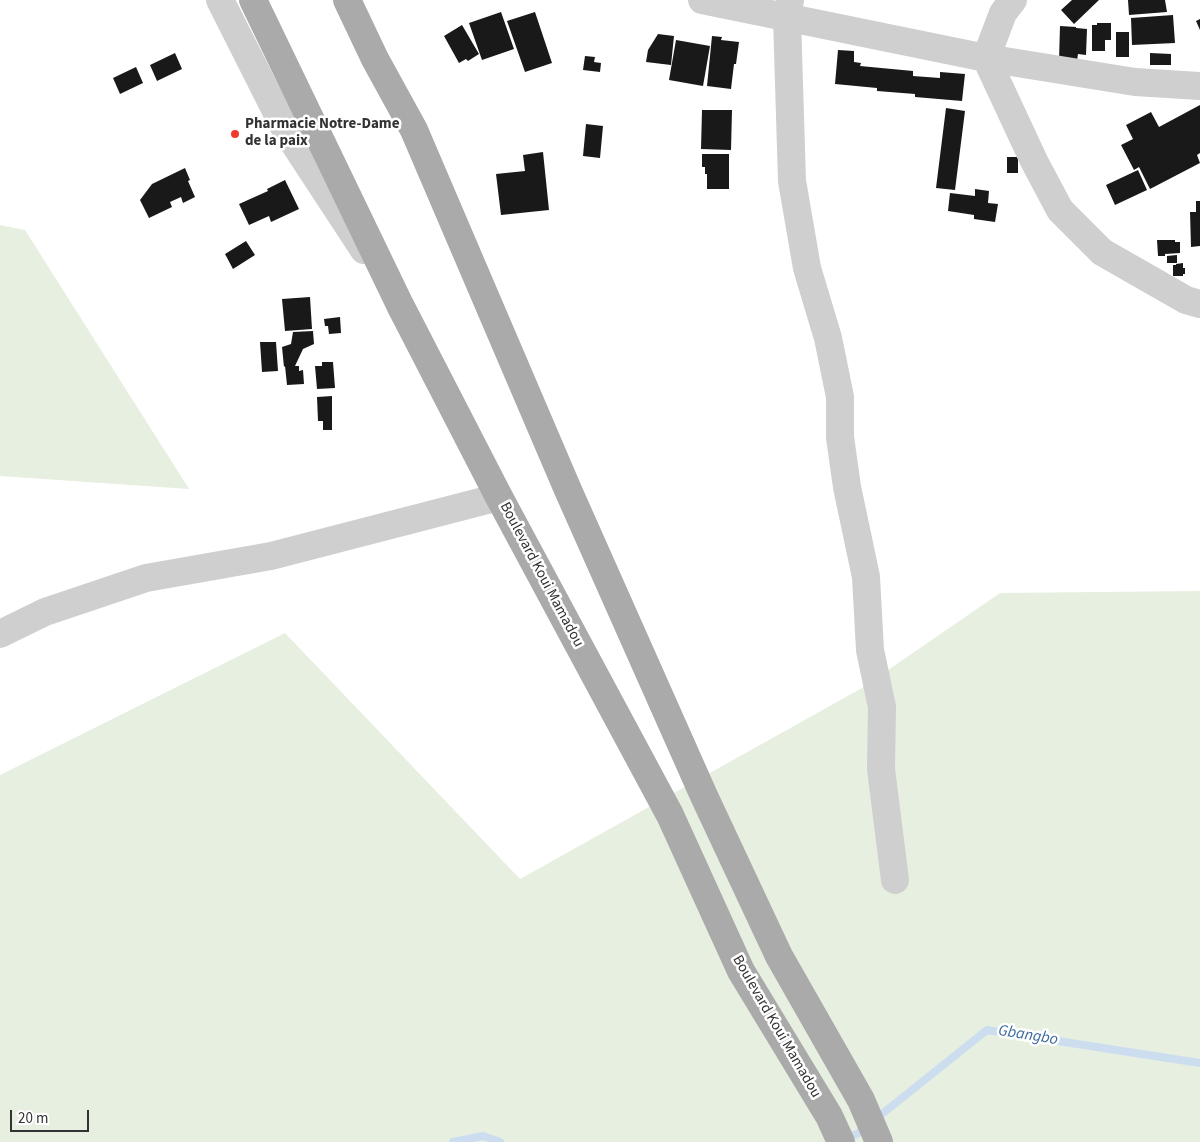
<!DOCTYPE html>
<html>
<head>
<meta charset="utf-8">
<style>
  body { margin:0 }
  #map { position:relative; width:1200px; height:1142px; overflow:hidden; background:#fff; font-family:"Source Sans 3",sans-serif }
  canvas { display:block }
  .scale { position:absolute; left:10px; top:1110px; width:79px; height:22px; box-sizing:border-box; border:2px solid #323232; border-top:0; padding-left:6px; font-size:15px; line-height:18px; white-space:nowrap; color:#323232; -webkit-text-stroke:4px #fff; paint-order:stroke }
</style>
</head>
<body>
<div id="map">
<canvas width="1200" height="1142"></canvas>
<div class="scale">20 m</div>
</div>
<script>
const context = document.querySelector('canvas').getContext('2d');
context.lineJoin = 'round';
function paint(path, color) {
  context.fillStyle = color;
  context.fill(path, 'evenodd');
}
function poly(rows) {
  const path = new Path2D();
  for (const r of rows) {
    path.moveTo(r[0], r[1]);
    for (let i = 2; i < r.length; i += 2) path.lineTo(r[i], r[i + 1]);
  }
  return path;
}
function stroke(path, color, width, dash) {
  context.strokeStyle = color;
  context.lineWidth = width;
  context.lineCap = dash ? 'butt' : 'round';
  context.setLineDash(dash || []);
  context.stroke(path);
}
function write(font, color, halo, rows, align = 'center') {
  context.font = font + ' "Source Sans 3",sans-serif';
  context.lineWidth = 5;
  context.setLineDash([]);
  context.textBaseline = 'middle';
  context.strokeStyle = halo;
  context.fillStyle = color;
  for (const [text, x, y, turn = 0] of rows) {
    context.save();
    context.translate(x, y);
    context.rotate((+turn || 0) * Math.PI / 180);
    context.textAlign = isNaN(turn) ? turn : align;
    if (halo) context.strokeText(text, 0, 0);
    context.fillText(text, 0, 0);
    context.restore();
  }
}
const green = poly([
  [0,225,25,230,189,489,0,476],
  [1200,591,1200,1142,0,1142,0,775,285,633,520,879,862,688,1000,593]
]);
const stream = poly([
  [844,1138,857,1134,987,1030,1200,1063],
  [453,1142,483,1136,500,1142]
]);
const building = poly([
  [1072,0,1099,0,1074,24,1061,10],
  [1128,0,1165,0,1167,12,1129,15],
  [501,12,514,49,482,60,469,23],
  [535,12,552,63,525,72,507,21],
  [1173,15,1175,43,1132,45,1131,18],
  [1200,19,1200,30,1196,21],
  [1097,23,1111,23,1111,40,1105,40,1105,51,1092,51,1092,25,1097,25],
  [462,25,479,54,468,61,466,59,459,63,444,36],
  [1060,26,1076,27,1076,28,1087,29,1086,55,1078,54,1077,61,1059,60],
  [1116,32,1129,32,1129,57,1116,57],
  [658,34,674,36,671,65,646,62,648,50],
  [712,36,722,37,721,40,739,42,736,64,734,64,731,89,707,86],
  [676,40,710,46,703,86,669,80],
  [838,50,854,51,854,62,861,63,860,66,913,71,913,76,940,78,940,72,965,74,962,101,915,97,915,94,877,91,877,88,835,84],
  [175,53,182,69,157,81,150,65],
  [1150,53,1171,54,1171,65,1150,65],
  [585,56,595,57,594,62,601,63,600,72,583,70],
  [136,67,143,83,120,94,113,78],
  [1200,105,1200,153,1197,155,1200,163,1150,189,1139,167,1134,170,1121,145,1133,139,1126,125,1151,112,1159,127],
  [946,108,965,111,955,190,936,188],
  [702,110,732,110,731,150,701,149],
  [586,124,603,126,600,158,583,156],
  [543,152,549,210,501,215,496,174,525,171,523,155],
  [702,154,729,154,729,189,707,189,707,174,705,174,705,167,702,167],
  [1007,157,1018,157,1018,173,1007,173],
  [185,168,190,180,188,181,195,197,183,203,181,197,170,202,172,207,149,218,140,200,152,184],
  [1138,170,1147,190,1115,205,1106,185],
  [285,180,299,209,271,222,269,216,249,225,239,204,268,191,267,189],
  [975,189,989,191,988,203,998,204,995,222,974,219,974,215,948,211,950,193,975,196],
  [1196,201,1200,201,1200,246,1191,247,1190,212,1196,212],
  [1157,240,1175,240,1175,242,1180,242,1180,253,1165,254,1165,256,1158,256],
  [246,241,255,255,233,269,225,254],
  [1177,255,1177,263,1167,263,1167,256],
  [1183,263,1183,268,1185,268,1185,274,1183,274,1183,276,1173,276,1173,265,1176,265,1176,264],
  [310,297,312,329,285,331,282,299],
  [340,317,341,333,329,334,328,326,325,326,324,319],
  [313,331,314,344,303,349,295,366,299,366,299,371,303,370,304,384,287,385,285,366,284,367,282,347,291,344,293,332],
  [260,342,276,342,278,371,262,372],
  [322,362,333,362,335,388,317,389,315,366,322,366],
  [332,396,332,430,323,430,323,421,318,421,317,397]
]);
const minor = poly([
  [220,0,286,131,364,250],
  [702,0,986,58,1135,82,1200,86],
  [790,0,787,18,792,181,807,268,828,338,840,397,840,437,847,487,866,577,870,650,882,707,881,769,895,880],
  [1013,0,1003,13,986,58,1034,161,1060,210,1102,252,1186,300,1200,304],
  [0,634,45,612,146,578,271,556,499,497]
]);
const major = poly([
  [253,0,400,305,499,497,670,815,741,971,829,1116,841,1142],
  [347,0,375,59,414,130,568,490,704,796,779,956,861,1100,879,1142]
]);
const markers = [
  [235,134,5,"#f1392c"]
];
const poiNames = [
  ["Pharmacie Notre-Dame",245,125],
  ["de la paix",245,142]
];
const streetNames = [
  ["Boulevard Koui Mamadou",541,575,62],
  ["Boulevard Koui Mamadou",776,1027,60]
];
const waterNames = [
  ["Gbangbo",1028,1036,9]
];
paint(green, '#e6efe0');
stroke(stream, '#ccddf0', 8);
paint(building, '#191919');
stroke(minor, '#cfcfcf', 28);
stroke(major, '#aaa', 28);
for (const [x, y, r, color] of markers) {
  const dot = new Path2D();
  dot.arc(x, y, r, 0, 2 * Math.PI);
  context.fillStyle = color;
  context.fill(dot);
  stroke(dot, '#fff', 2);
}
write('bold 15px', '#323232', '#fff', poiNames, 'left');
write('15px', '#323232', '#fff', streetNames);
write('italic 16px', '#39679b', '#fff', waterNames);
</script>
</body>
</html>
